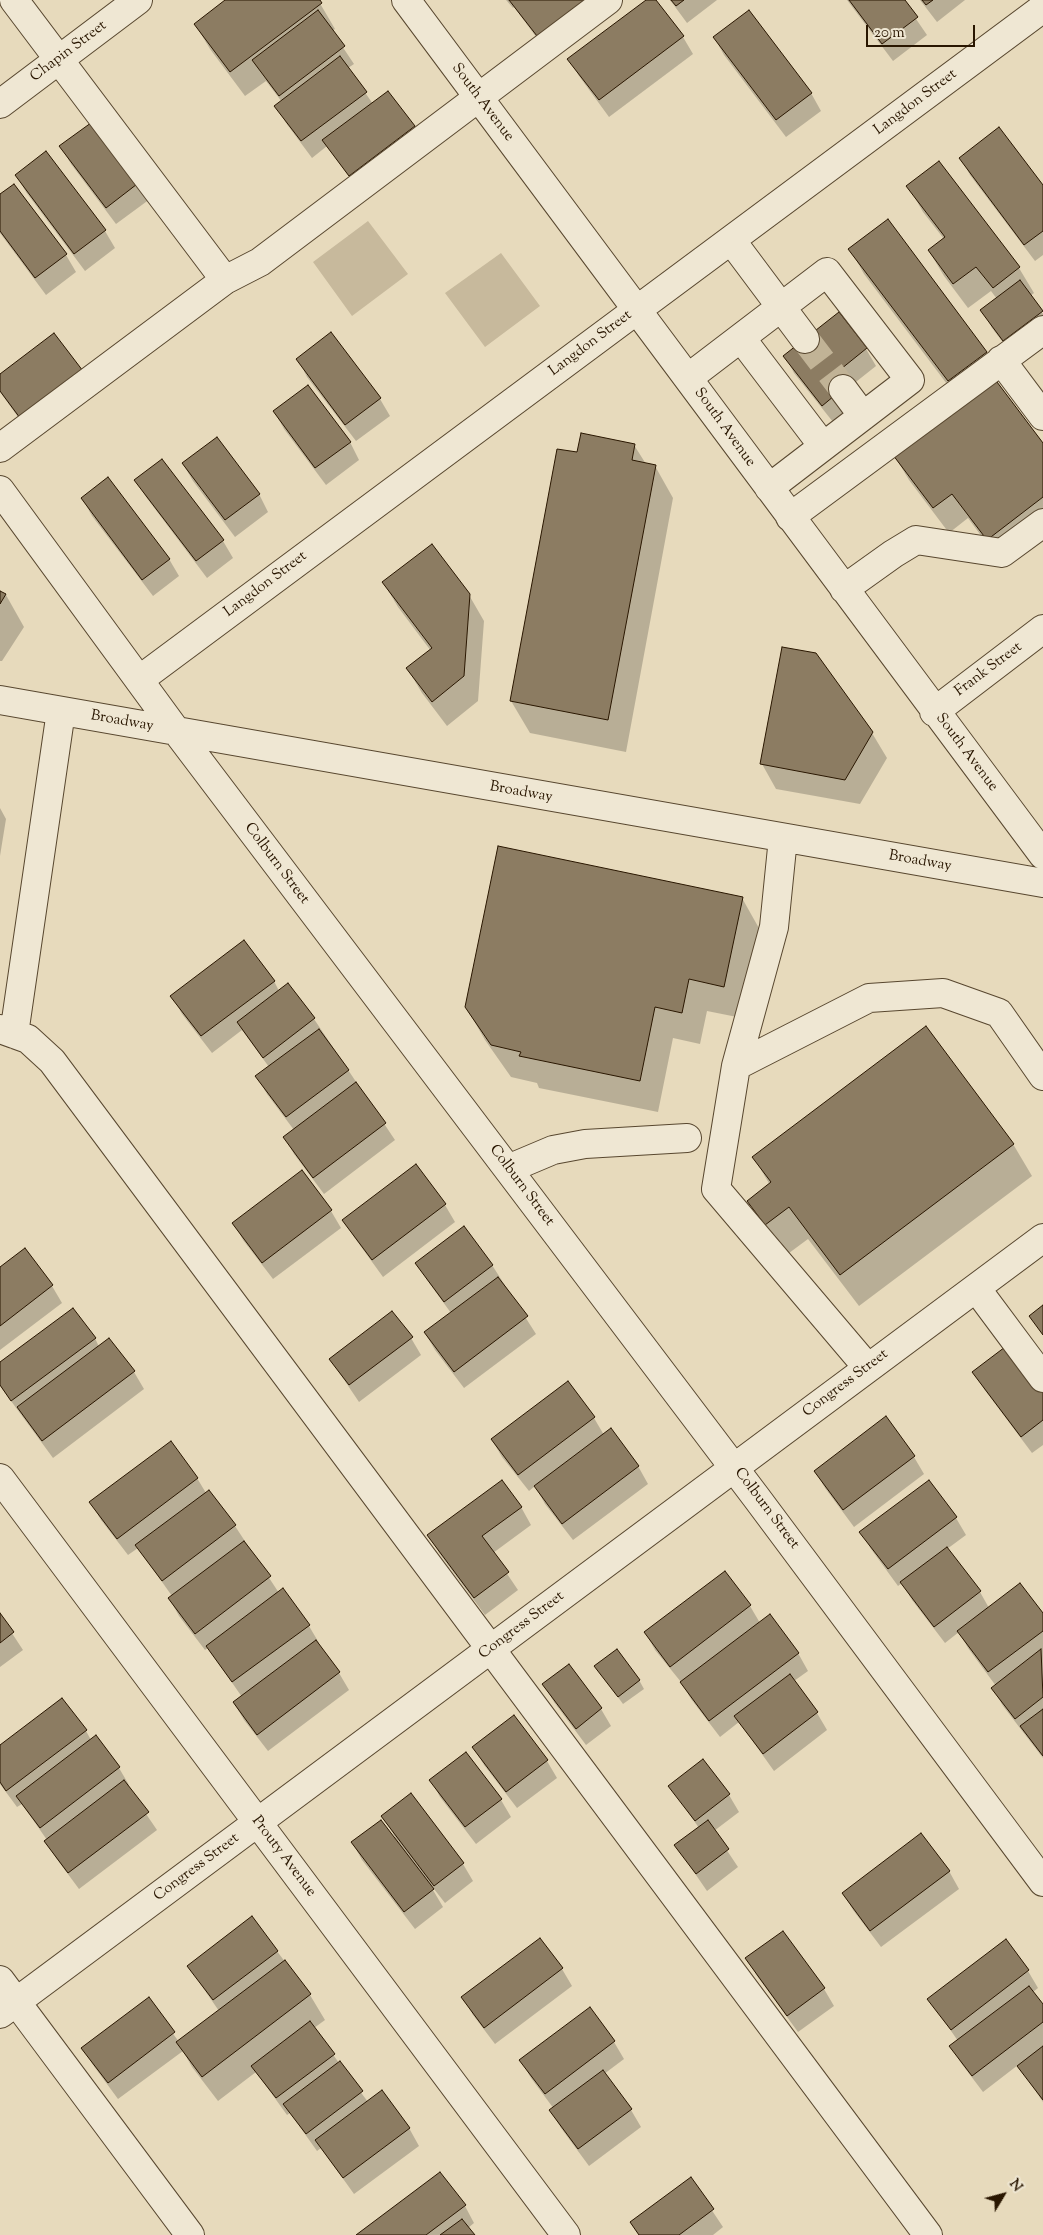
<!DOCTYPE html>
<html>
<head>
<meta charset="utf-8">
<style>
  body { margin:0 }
  #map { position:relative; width:1043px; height:2235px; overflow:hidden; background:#e7dabc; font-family:"Sorts Mill Goudy",serif }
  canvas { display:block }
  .north { position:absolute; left:978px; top:2170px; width:50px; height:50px; -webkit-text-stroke:4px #efe7d3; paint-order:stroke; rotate:53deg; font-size:14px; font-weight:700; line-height:20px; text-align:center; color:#291600 }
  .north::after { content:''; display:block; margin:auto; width:18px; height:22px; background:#291600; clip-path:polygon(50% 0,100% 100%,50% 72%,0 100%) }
  .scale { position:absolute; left:866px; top:25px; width:109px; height:22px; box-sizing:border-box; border:2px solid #291600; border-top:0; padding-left:6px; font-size:15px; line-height:18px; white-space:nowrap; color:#291600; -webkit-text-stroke:4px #efe7d3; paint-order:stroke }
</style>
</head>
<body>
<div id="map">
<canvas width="1043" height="2235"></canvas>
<div class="north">N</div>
<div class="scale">20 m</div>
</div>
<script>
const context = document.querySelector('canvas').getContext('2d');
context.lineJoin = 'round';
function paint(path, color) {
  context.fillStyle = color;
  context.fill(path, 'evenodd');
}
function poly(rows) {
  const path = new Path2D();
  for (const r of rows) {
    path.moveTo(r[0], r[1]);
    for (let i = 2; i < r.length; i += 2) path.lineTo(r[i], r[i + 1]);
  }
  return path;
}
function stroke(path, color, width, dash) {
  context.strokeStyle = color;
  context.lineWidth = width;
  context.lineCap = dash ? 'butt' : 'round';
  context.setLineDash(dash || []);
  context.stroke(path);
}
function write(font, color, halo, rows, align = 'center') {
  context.font = font + ' "Sorts Mill Goudy",serif';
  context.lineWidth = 4;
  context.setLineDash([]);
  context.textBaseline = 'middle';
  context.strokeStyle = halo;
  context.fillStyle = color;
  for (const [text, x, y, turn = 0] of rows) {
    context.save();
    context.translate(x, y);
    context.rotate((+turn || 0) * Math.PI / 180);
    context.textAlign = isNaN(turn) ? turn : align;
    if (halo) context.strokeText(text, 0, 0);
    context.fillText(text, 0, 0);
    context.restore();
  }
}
const green = poly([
  [368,221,408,274,352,316,313,262],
  [501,253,540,306,485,347,445,293]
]);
const shadow = poly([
  [227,0,318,0,335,29,332,31,354,64,348,68,373,104,388,92,414,127,424,144,360,192,327,146,312,158,286,123,276,106,282,102,266,81,245,96,210,49,195,24],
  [506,0,618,0,548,53,514,7,513,8],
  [648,0,655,0,683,37,693,54,609,117,579,76,569,59],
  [670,0,717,0,687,23],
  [847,0,903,0,927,35,893,61],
  [920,0,965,0,937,22],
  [714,37,811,93,821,111,786,137,724,55],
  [94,122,150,199,116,224,71,164,61,147],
  [46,153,105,231,115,248,85,271,26,192,16,175],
  [961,158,1043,187,1043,255,1035,261,970,175],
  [939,163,1019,268,1034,293,1030,296,1043,314,1043,335,1014,357,992,328,982,310,997,299,991,291,968,308,944,276,929,251,944,239,923,212,908,186],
  [14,185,66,255,76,272,46,295,0,233,0,196],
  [850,249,986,352,1001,377,995,382,1043,445,1043,533,1002,564,968,518,949,533,909,480,894,455,962,404,864,274],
  [839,314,866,349,876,366,847,389,855,404,833,422,794,373,785,356],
  [298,359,380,399,390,416,356,441,307,377],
  [0,376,31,435,0,392],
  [274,411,350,442,359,460,326,485,284,429],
  [634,445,646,464,655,466,673,498,626,752,530,733,511,701,578,454],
  [183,464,259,494,268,512,235,537,193,481],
  [136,480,223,541,233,558,207,578,146,497],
  [82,498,169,559,179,576,153,596,92,516],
  [383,582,469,595,484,621,478,701,447,726,422,693,407,668,431,651,398,607],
  [0,593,6,595,24,627,2,661,0,661],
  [872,733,887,758,860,804,776,789,762,764],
  [0,808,6,819,0,856],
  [742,898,760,930,742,1018,707,1011,700,1044,673,1038,658,1112,539,1088,537,1083,511,1077,485,1040,466,1007],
  [274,981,279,991,288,985,314,1019,395,1140,324,1194,294,1154,284,1137,294,1130,267,1094,257,1077,269,1067,242,1030,212,1053,182,1014,172,996],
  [1013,1144,1032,1176,859,1306,808,1239,785,1256,767,1233,749,1201,770,1185,754,1158],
  [416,1166,445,1205,455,1222,383,1277,354,1237,344,1220],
  [301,1172,331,1211,341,1228,273,1279,243,1240,234,1223],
  [25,1250,52,1286,62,1303,0,1350,0,1268],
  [417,1263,492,1265,536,1334,464,1388,435,1350,425,1333,451,1313,427,1280],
  [95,1338,99,1347,109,1339,134,1372,144,1389,53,1458,0,1386,0,1364],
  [411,1338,421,1355,359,1402,330,1359],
  [974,1372,1043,1391,1043,1445,1032,1453,984,1389],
  [594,1418,604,1435,638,1466,648,1484,573,1540,545,1504,535,1486,529,1491,502,1457,492,1440],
  [885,1418,914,1457,924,1474,854,1527,825,1488,815,1471],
  [197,1478,206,1493,209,1491,235,1526,279,1593,309,1626,319,1643,317,1644,339,1673,349,1690,268,1751,244,1720,234,1703,242,1697,208,1648,205,1650,179,1616,169,1598,172,1596,138,1548,128,1555,101,1520,91,1503],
  [521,1507,531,1525,493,1553,518,1590,485,1615,439,1553,429,1535],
  [956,1518,966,1535,947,1549,980,1592,989,1608,1043,1615,1043,1758,1003,1706,993,1689,996,1686,968,1648,959,1632,945,1643,912,1600,902,1583,898,1586,871,1549,861,1532],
  [725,1572,750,1606,760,1623,798,1653,808,1671,794,1681,817,1713,827,1730,774,1771,739,1722,720,1737,691,1699,681,1682,655,1650,645,1632],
  [0,1615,23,1650,0,1667],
  [569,1666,601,1709,611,1726,586,1745,554,1702,544,1685],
  [601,1674,639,1680,644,1689,623,1704],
  [86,1731,91,1740,95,1737,119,1768,129,1785,127,1786,157,1830,79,1889,56,1858,46,1841,47,1840,22,1804,17,1807,0,1784,0,1747],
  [474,1748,547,1761,557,1778,517,1808,484,1765],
  [466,1753,501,1800,511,1817,476,1844,440,1797,431,1780],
  [670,1786,729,1795,739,1812,714,1831,738,1867,707,1891,676,1846,699,1828],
  [411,1795,463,1864,473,1881,445,1903,434,1889,433,1890,443,1907,415,1929,362,1860,352,1842,395,1837,383,1817],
  [949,1871,959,1889,881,1947,853,1910,843,1893],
  [252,1918,310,1995,325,2020,314,2028,339,2063,368,2102,409,2128,419,2146,354,2194,321,2148,317,2151,290,2113,287,2115,256,2072,218,2101,192,2067,183,2051,118,2099,93,2065,83,2048,148,1999,179,2042,219,2011,188,1966],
  [540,1939,562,1969,572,1986,495,2044,473,2015,463,1998],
  [1006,1941,1028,1971,1038,1988,1033,1992,1043,2006,1043,2102,1018,2065,983,2092,961,2063,951,2046,958,2041,929,1999],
  [747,1959,824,1989,834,2006,798,2032,757,1976],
  [589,2009,614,2042,624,2059,604,2074,631,2110,641,2127,589,2166,561,2128,551,2111,554,2109,531,2078,521,2061],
  [691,2179,723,2227,713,2235,639,2235,631,2223],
  [465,2206,474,2223,468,2228,473,2235,358,2235]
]);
const building = poly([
  [225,0,320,0,322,3,230,72,194,24,225,0],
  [509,0,585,0,537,36,509,0],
  [646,0,656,0,684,36,599,100,567,59,646,0],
  [671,0,684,0,676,6,671,0],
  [849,0,905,0,918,17,882,44,849,0],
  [922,0,933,0,926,5,922,0],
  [318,10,345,46,279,96,252,60,318,10],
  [749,10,812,93,776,120,713,37,749,10],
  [340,56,367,92,301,141,274,106,340,56],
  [388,91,415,126,349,176,322,140,388,91],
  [95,120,141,181,106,208,59,146,95,120],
  [999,127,1043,185,1043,231,1024,245,959,158,999,127],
  [46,151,106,230,74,254,15,175,46,151],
  [939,161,1020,267,993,288,976,267,953,284,928,250,945,237,906,186,939,161],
  [14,184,67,254,35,278,0,231,0,194,14,184],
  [888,219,987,352,948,381,848,249,888,219],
  [1020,280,1043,311,1003,341,980,310,1020,280],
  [839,312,867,348,836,373,846,386,822,406,783,356,839,312],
  [331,332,381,398,345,425,296,359,331,332],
  [54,333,83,371,20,418,0,391,0,374,54,333],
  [994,378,1043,443,1043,497,987,540,952,494,933,508,893,455,994,378],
  [308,385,351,442,315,468,273,411,308,385],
  [581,433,635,444,632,460,656,465,608,720,510,701,557,449,577,452,581,433],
  [217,437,260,494,225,520,182,463,217,437],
  [162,459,224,540,196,561,134,480,162,459],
  [108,477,170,559,142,580,81,498,108,477],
  [432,544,470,594,464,676,432,702,406,668,432,648,382,582,432,544],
  [0,591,6,594,0,604,0,591],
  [782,647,816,653,873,732,845,780,760,764,782,647],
  [498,846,743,897,724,987,689,979,682,1013,655,1007,640,1081,519,1056,521,1052,491,1045,465,1007,498,846],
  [244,940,275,981,201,1036,170,996,244,940],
  [288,983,315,1018,263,1058,237,1022,288,983],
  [926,1026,1014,1144,840,1275,789,1207,765,1225,747,1201,771,1182,752,1157,926,1026],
  [319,1029,349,1070,286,1117,255,1076,319,1029],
  [356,1082,386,1123,313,1178,283,1137,356,1082],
  [416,1164,446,1204,372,1260,342,1220,416,1164],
  [302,1170,332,1210,262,1263,232,1223,302,1170],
  [464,1226,493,1265,444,1302,415,1263,464,1226],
  [25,1248,53,1285,0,1326,0,1267,25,1248],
  [498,1277,528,1316,454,1372,424,1332,498,1277],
  [1043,1305,1043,1335,1029,1316,1043,1305],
  [73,1308,96,1338,11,1401,0,1385,0,1362,73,1308],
  [392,1311,413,1337,349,1385,329,1359,392,1311],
  [109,1338,135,1371,42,1441,17,1407,109,1338],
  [1009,1344,1043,1389,1043,1420,1021,1437,972,1372,1009,1344],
  [568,1381,595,1417,518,1475,491,1439,568,1381],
  [886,1416,915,1456,843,1510,814,1471,886,1416],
  [611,1428,639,1466,562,1524,534,1486,611,1428],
  [171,1441,198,1478,117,1539,89,1502,171,1441],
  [502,1480,522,1507,482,1536,509,1572,474,1598,427,1535,502,1480],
  [929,1480,957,1517,888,1569,859,1532,929,1480],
  [209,1490,236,1525,162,1581,135,1545,209,1490],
  [244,1541,271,1576,195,1634,168,1598,244,1541],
  [947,1547,981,1591,934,1627,900,1582,947,1547],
  [725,1571,751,1605,670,1667,644,1632,725,1571],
  [1020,1583,1043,1613,1043,1631,988,1672,957,1631,1020,1583],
  [283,1588,310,1625,232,1682,206,1646,283,1588],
  [0,1613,14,1632,0,1643,0,1613],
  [770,1614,799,1653,709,1721,680,1682,770,1614],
  [316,1640,340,1672,257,1735,233,1702,316,1640],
  [617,1649,640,1680,618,1697,594,1666,617,1649],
  [1041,1649,1043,1697,1015,1719,991,1688,1041,1649],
  [569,1664,602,1708,576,1729,542,1684,569,1664],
  [790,1674,818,1712,763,1754,734,1716,790,1674],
  [62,1698,87,1730,6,1791,0,1782,0,1745,62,1698],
  [1043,1709,1043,1756,1020,1726,1043,1709],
  [514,1715,548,1760,506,1792,472,1747,514,1715],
  [96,1735,120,1767,40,1828,16,1796,96,1735],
  [466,1752,502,1799,465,1827,429,1780,466,1752],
  [703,1759,730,1794,695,1821,668,1786,703,1759],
  [124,1780,149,1812,68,1873,44,1841,124,1780],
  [411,1793,464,1863,434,1886,381,1816,411,1793],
  [381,1820,434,1889,404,1912,351,1842,381,1820],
  [708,1820,729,1849,696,1874,674,1845,708,1820],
  [921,1833,950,1871,870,1931,842,1893,921,1833],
  [252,1916,278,1951,213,2000,187,1966,252,1916],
  [783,1931,825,1988,787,2016,745,1958,783,1931],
  [540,1938,563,1968,484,2028,461,1997,540,1938],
  [1006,1939,1029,1970,951,2030,927,1999,1006,1939],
  [285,1960,311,1994,202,2077,176,2042,285,1960],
  [1029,1986,1043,2004,1043,2022,972,2076,949,2046,1029,1986],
  [149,1997,175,2032,108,2083,81,2048,149,1997],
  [590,2007,615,2041,545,2094,519,2060,590,2007],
  [310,2021,335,2054,276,2098,251,2066,310,2021],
  [1043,2046,1043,2100,1017,2066,1043,2046],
  [340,2061,363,2091,306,2134,283,2104,340,2061],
  [603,2070,632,2109,578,2149,549,2110,603,2070],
  [382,2090,410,2128,343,2178,315,2140,382,2090],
  [440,2172,466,2205,426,2235,356,2235,440,2172],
  [691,2177,714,2209,679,2235,639,2235,630,2222,691,2177],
  [462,2219,475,2235,440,2235,462,2219]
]);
const minorTunnel = poly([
  [805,339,843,389]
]);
const minor = poly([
  [14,0,225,280],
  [406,0,1043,855],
  [0,104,138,0],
  [731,240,805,339],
  [741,338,823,446],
  [1001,360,1043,416],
  [688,378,827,272,910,380,769,488],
  [843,389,863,416],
  [0,448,225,280,260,262,608,0],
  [0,490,177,732,756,1497,1043,1882],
  [790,517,1043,330],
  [844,589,893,554,916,540,1002,553,1043,523],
  [139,680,1043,8],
  [0,700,1043,883],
  [934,712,1043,629],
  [0,1029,28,1039,52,1061,928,2235],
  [14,1034,61,711],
  [736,1066,774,927,783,838],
  [508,1169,553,1150,585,1144,687,1138],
  [976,1288,1043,1378],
  [868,1368,716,1189,736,1066,869,998,943,993,999,1013,1043,1076],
  [0,1478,566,2235],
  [0,1980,190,2235],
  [0,2014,1043,1238]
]);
const streetNames = [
  ["Chapin Street",69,52,-37],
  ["South Avenue",482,103,53],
  ["Langdon Street",916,103,-37],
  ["Langdon Street",591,344,-37],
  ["South Avenue",724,428,54],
  ["Langdon Street",266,585,-37],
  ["Frank Street",989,670,-37],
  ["Broadway",122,722,10],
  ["South Avenue",966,753,53],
  ["Broadway",521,793,10],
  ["Broadway",920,862,10],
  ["Colburn Street",276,864,53],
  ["Colburn Street",521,1186,53],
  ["Congress Street",846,1384,-37],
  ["Colburn Street",766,1509,53],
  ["Congress Street",522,1626,-37],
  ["Prouty Avenue",283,1857,53],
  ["Congress Street",197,1868,-37]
];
paint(green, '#c7b99c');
paint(shadow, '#0003');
paint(building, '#8c7c62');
stroke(building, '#291600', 1);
stroke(minorTunnel, '#c1b396', 28, [28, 14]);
stroke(minor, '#58472f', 30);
stroke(minor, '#efe7d3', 28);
write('15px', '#291600', '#efe7d3', streetNames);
</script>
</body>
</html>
